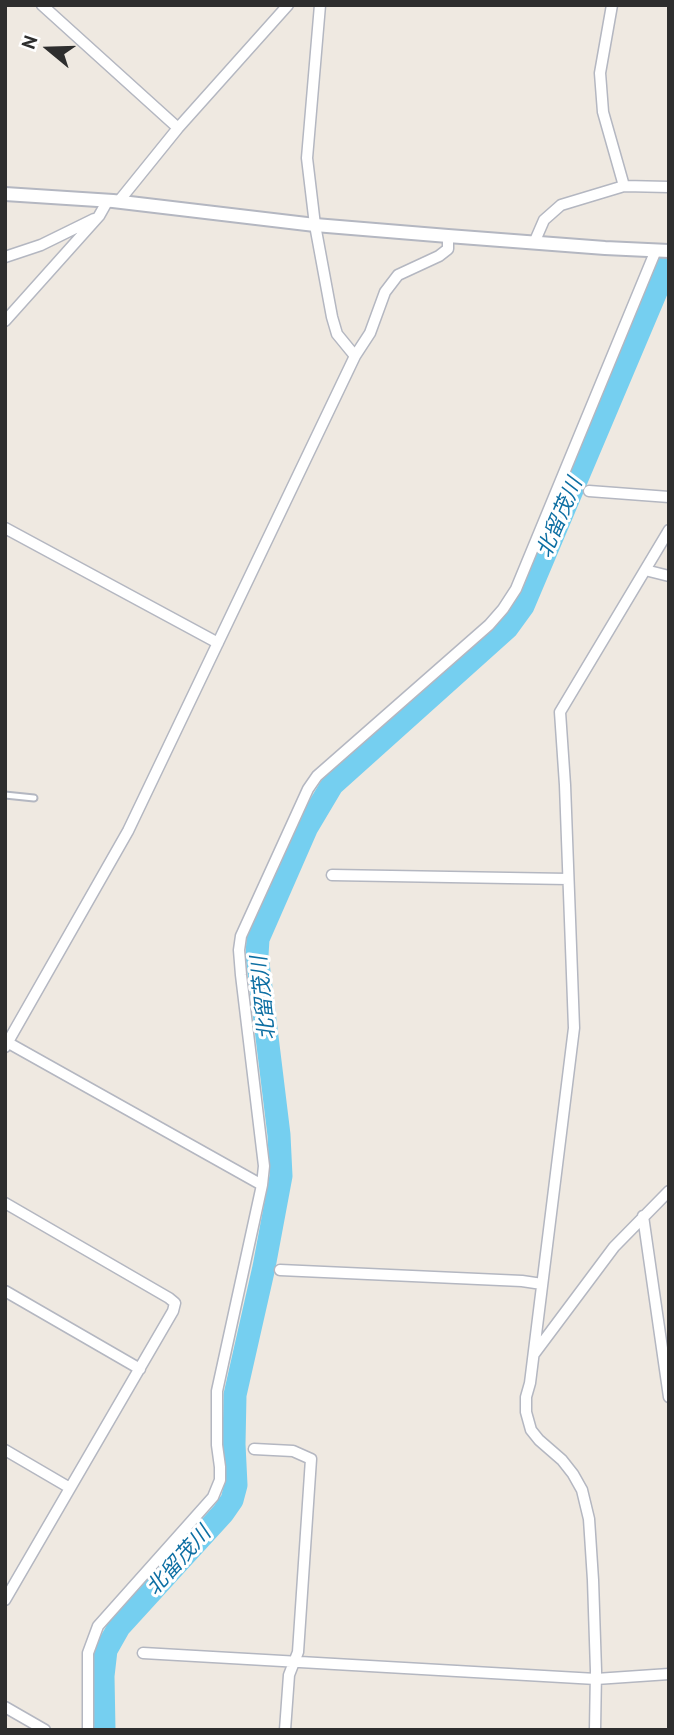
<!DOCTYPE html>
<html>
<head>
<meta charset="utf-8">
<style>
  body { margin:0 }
  #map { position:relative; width:674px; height:1735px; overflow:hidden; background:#efe9e1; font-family:"PT Sans",sans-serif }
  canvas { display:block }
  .frame { position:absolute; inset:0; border:7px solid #2e2e2e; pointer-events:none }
  .north { position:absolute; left:14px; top:14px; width:70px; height:70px; -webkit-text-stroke:5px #fff; paint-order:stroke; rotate:289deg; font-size:19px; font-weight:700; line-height:28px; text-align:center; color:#2e2e2e }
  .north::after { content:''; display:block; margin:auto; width:24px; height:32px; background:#2e2e2e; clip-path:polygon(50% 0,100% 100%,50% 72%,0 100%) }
</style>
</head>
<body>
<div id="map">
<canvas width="674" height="1735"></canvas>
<div class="frame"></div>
<div class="north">N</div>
</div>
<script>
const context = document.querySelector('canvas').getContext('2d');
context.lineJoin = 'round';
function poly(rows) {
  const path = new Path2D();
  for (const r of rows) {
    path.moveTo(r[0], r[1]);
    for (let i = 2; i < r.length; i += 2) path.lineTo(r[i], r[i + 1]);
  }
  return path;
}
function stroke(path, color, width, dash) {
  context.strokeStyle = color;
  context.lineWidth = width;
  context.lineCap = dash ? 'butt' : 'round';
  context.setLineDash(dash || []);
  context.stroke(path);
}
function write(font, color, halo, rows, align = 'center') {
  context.font = font + ' "PT Sans","Noto Sans JP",sans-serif';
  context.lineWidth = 6;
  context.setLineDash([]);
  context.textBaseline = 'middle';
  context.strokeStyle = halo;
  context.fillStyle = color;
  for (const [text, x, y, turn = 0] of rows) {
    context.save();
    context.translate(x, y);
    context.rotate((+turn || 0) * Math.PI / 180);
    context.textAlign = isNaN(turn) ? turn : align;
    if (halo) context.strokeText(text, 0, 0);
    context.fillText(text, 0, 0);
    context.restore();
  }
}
const river = poly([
  [104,1730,103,1676,106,1650,119,1627,223,1513,232,1500,236,1485,234,1444,235,1395,264,1267,281,1176,279,1135,257,955,258,939,307,827,332,785,507,628,523,606,669,261]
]);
const service = poly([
  [5,795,34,798]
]);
const minor = poly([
  [42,5,178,128],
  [320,5,307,158,315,225,332,317,337,334,355,356],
  [612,5,600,73,603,112,624,186],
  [119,201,178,128,288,5],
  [534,243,544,220,561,205,624,186,669,187],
  [5,257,41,245,94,219],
  [5,321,99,216,108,200],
  [589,491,669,497],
  [5,528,218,643],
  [645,570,669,576],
  [332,875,568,879],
  [5,1041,262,1185],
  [5,1047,128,831,355,356,370,333,385,292,398,275,439,256,448,249,448,236],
  [5,1203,169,1298,175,1303,173,1311,5,1600],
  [643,1216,669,1397],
  [280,1270,522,1281,542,1284],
  [5,1291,140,1369],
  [534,1354,614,1247,669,1191],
  [254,1449,293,1451,311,1459,298,1652,289,1675,285,1730],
  [5,1450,70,1488],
  [143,1653,596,1679,669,1674],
  [5,1707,45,1730],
  [88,1730,88,1653,98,1626,213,1497,220,1480,220,1467,217,1445,217,1391,262,1185,264,1166,241,975,239,950,241,936,308,789,317,776,489,625,503,609,516,589,656,250],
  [595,1730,596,1671,593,1580,589,1519,582,1490,573,1474,562,1460,539,1440,531,1430,526,1412,526,1397,530,1383,574,1028,565,785,560,712,669,530]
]);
const tertiary = poly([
  [5,194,113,201,315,225,448,236,605,248,669,251]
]);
const waterNames = [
  ["北留茂川",560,518,-67],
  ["北留茂川",264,998,-96],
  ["北留茂川",179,1561,-48]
];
stroke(river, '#75cff0', 23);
stroke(service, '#b4b7c1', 9);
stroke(minor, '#b4b7c1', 13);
stroke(tertiary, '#b4b7c1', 16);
stroke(service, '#fff', 5);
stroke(minor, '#fff', 10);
stroke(tertiary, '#fff', 12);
write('italic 21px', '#0d6fa3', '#fff', waterNames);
</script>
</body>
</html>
